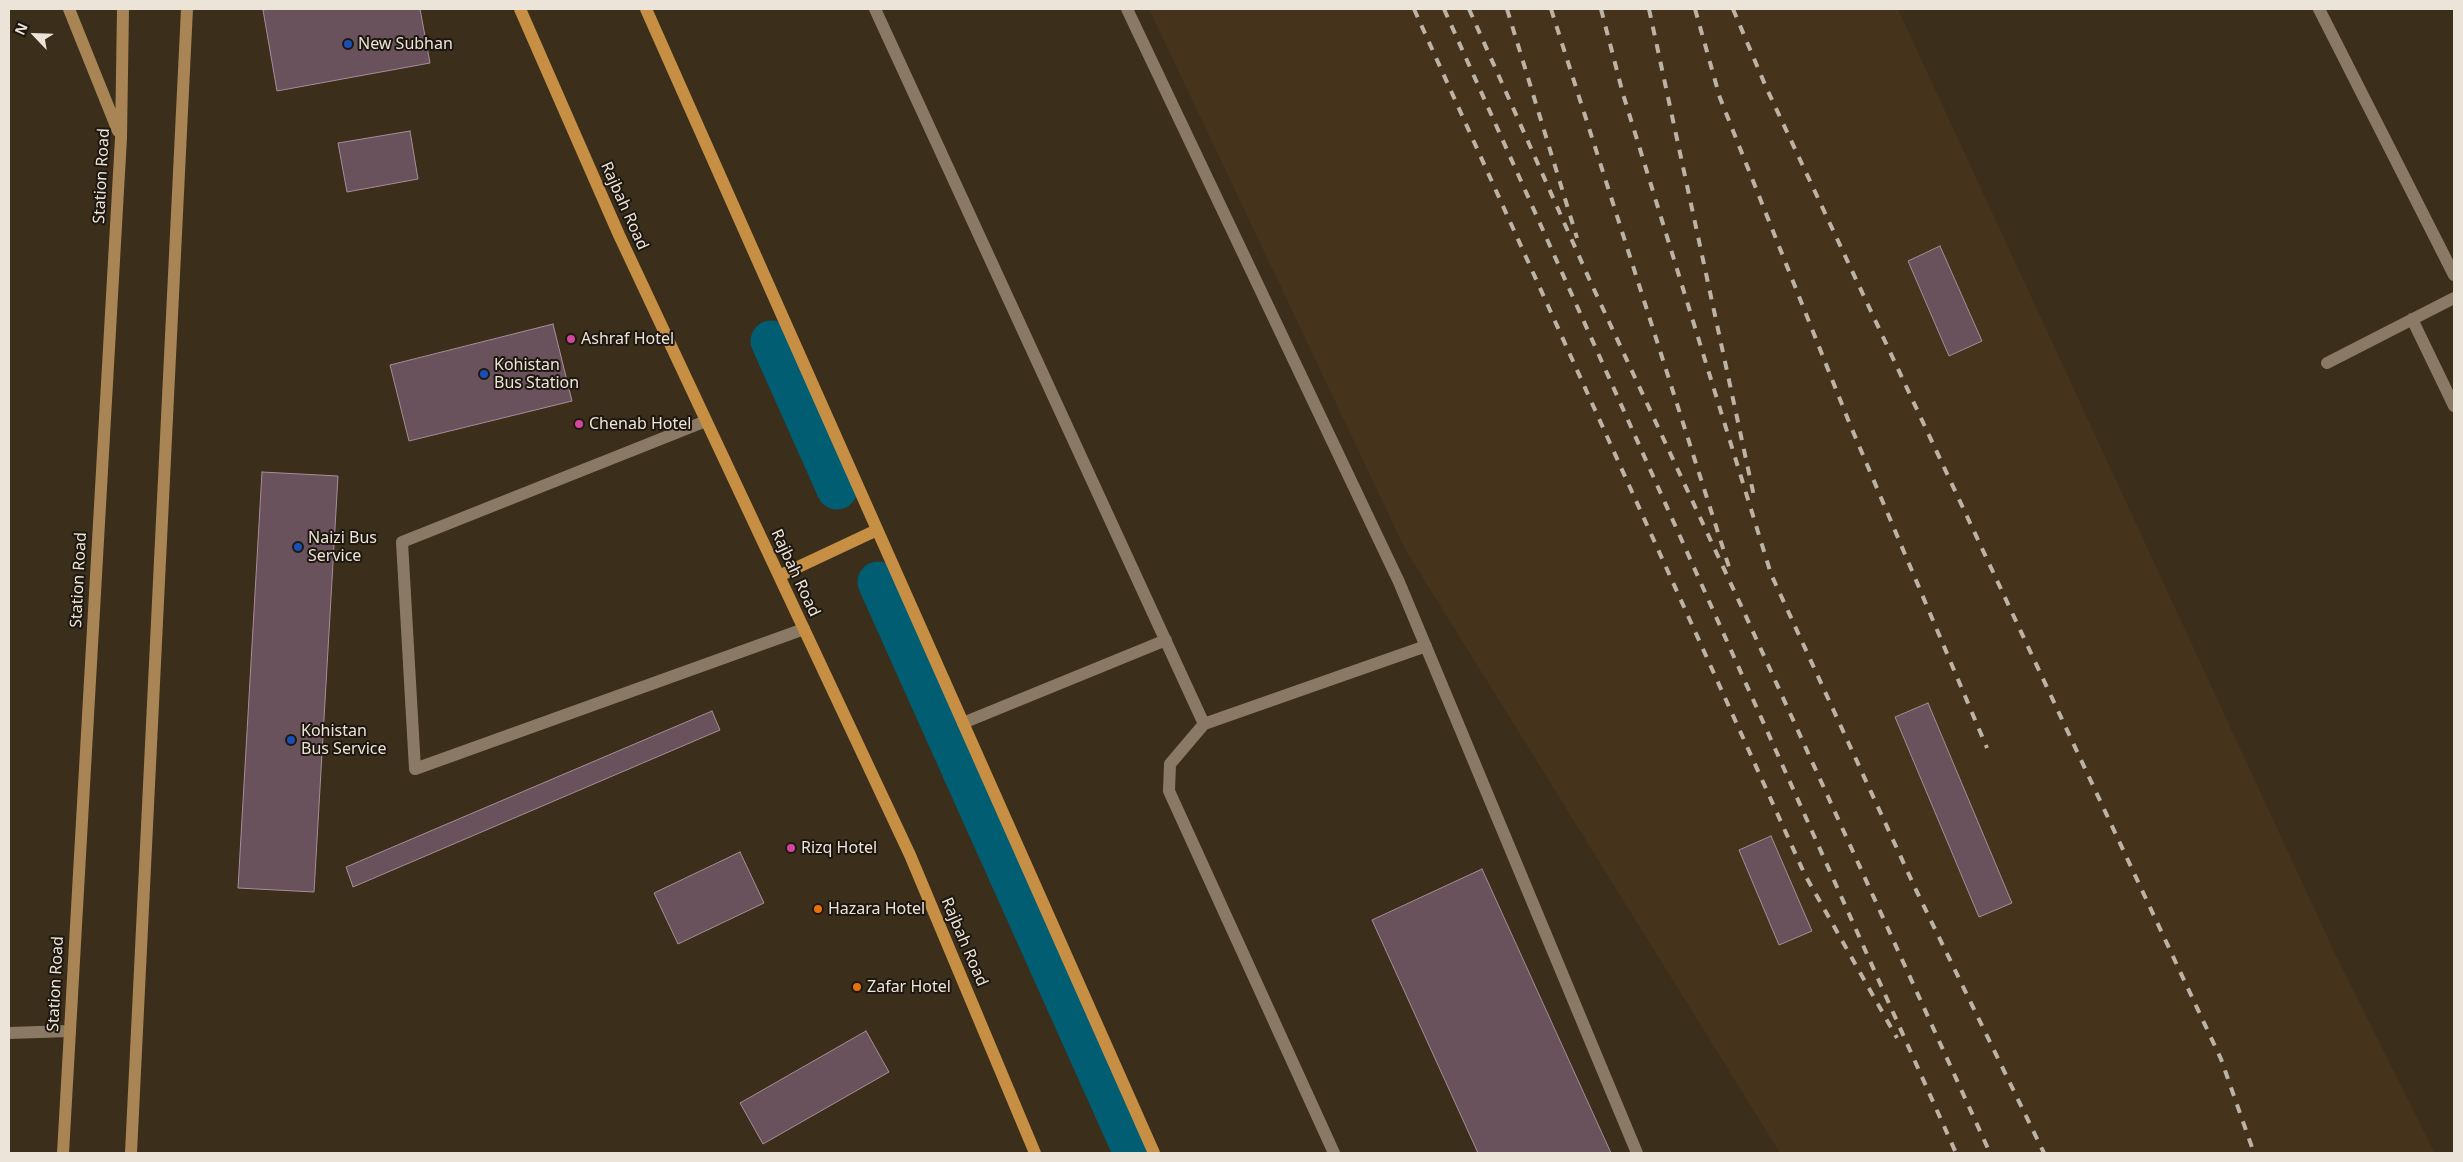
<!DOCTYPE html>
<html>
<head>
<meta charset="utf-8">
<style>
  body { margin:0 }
  #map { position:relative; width:2463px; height:1162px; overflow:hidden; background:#3b2e1b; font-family:"Noto Sans",sans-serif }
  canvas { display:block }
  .frame { position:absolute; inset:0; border:10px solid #ede4d9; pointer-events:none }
  .north { position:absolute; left:10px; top:10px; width:50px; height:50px; -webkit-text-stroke:4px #1d170f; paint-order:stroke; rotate:294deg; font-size:14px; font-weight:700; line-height:20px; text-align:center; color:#ede4d9 }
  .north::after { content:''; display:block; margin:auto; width:18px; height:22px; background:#ede4d9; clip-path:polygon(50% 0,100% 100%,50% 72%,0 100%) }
</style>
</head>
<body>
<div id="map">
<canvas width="2463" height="1162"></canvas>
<div class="frame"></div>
<div class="north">N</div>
</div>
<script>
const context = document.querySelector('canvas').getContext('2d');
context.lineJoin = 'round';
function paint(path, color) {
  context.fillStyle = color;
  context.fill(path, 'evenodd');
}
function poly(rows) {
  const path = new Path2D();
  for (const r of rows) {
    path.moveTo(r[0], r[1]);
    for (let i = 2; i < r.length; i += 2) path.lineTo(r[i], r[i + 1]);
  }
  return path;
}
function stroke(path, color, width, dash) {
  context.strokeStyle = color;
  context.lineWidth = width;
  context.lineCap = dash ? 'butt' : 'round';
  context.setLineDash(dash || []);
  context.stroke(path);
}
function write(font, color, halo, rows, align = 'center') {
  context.font = font + ' "Noto Sans",sans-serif';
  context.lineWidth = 4;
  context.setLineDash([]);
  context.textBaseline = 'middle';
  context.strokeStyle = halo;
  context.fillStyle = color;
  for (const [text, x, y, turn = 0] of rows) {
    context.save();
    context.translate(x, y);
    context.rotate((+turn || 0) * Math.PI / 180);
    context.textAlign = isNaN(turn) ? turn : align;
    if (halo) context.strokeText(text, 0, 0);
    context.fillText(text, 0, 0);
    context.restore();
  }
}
const built = poly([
  [1149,9,1898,9,2339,962,2435,1153,1780,1153,1405,549]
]);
const canal = poly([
  [771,341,837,489],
  [878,582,1134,1153]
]);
const building = poly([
  [271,9,420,9,430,63,277,91,263,10,271,9],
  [410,131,418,179,347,192,338,143,410,131],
  [1940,246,1982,341,1949,356,1908,261,1940,246],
  [553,324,572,401,409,441,390,365,553,324],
  [262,472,338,476,314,892,238,888,262,472],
  [1928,703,2012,903,1979,917,1895,717,1928,703],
  [712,711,720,730,353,887,346,867,712,711],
  [1771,836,1812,931,1779,945,1739,850,1771,836],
  [740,852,764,903,678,944,654,893,740,852],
  [1482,869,1611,1153,1478,1153,1372,920,1482,869],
  [866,1031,889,1072,763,1144,740,1103,866,1031]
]);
const lane = poly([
  [706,421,402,542,415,769,804,629]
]);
const street = poly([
  [875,9,1204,724,1170,764,1169,791,1334,1153],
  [1127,9,1399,582,1637,1153],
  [2319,9,2454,275],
  [2412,319,2454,406],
  [2327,363,2454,298],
  [963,723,1166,640],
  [1204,724,1426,646],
  [9,1033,70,1031]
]);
const secondary = poly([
  [69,9,118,131],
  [63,1153,121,138,123,9],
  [131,1153,187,9]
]);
const primary = poly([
  [520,9,619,235,910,855,1035,1153],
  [646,9,1154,1153],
  [779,576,877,530]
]);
const rail = poly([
  [1414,9,1805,875,1897,1038],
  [1444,9,1956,1153],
  [1469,9,1591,283,1744,612,1990,1153],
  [1507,9,1577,238],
  [1551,9,1729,567],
  [1601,9,1623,94,1771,574,1916,890,2044,1153],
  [1649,9,1755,501],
  [1695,9,1720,98,1849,422,1987,748],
  [1733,9,1766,87,2221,1059,2254,1153]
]);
const markers = [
  [348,44,5,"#1a4fb4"],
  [571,339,5,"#d1479c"],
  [484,374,5,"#1a4fb4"],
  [579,424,5,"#d1479c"],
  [298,547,5,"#1a4fb4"],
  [291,740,5,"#1a4fb4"],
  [791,848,5,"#d1479c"],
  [818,909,5,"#e8710a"],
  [857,987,5,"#e8710a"]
];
const poiNames = [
  ["New Subhan",358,44],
  ["Ashraf Hotel",581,339],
  ["Kohistan",494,365],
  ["Bus Station",494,383],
  ["Chenab Hotel",589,424],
  ["Naizi Bus",308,538],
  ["Service",308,556],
  ["Kohistan",301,731],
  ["Bus Service",301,749],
  ["Rizq Hotel",801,848],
  ["Hazara Hotel",828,909],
  ["Zafar Hotel",867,987]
];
const streetNames = [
  ["Station Road",102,176,-87],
  ["Rajbah Road",624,206,66],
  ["Rajbah Road",795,573,65],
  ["Station Road",79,580,-87],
  ["Rajbah Road",964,942,67],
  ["Station Road",56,984,-87]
];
paint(built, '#45331b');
stroke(canal, '#005d72', 41);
paint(building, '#6a525d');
stroke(building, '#a78d98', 1);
stroke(lane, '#8a7a65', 12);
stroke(street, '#8a7a65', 12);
stroke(secondary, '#a98454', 12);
stroke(primary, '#c78f44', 12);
stroke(rail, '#bdb3a5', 4, [9, 9]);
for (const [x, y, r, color] of markers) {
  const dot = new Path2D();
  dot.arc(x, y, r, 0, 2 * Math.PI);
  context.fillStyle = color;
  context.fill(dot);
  stroke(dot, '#1d170f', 2);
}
write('16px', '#ede4d9', '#1d170f', poiNames, 'left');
write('16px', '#ede4d9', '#1d170f', streetNames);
</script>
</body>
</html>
